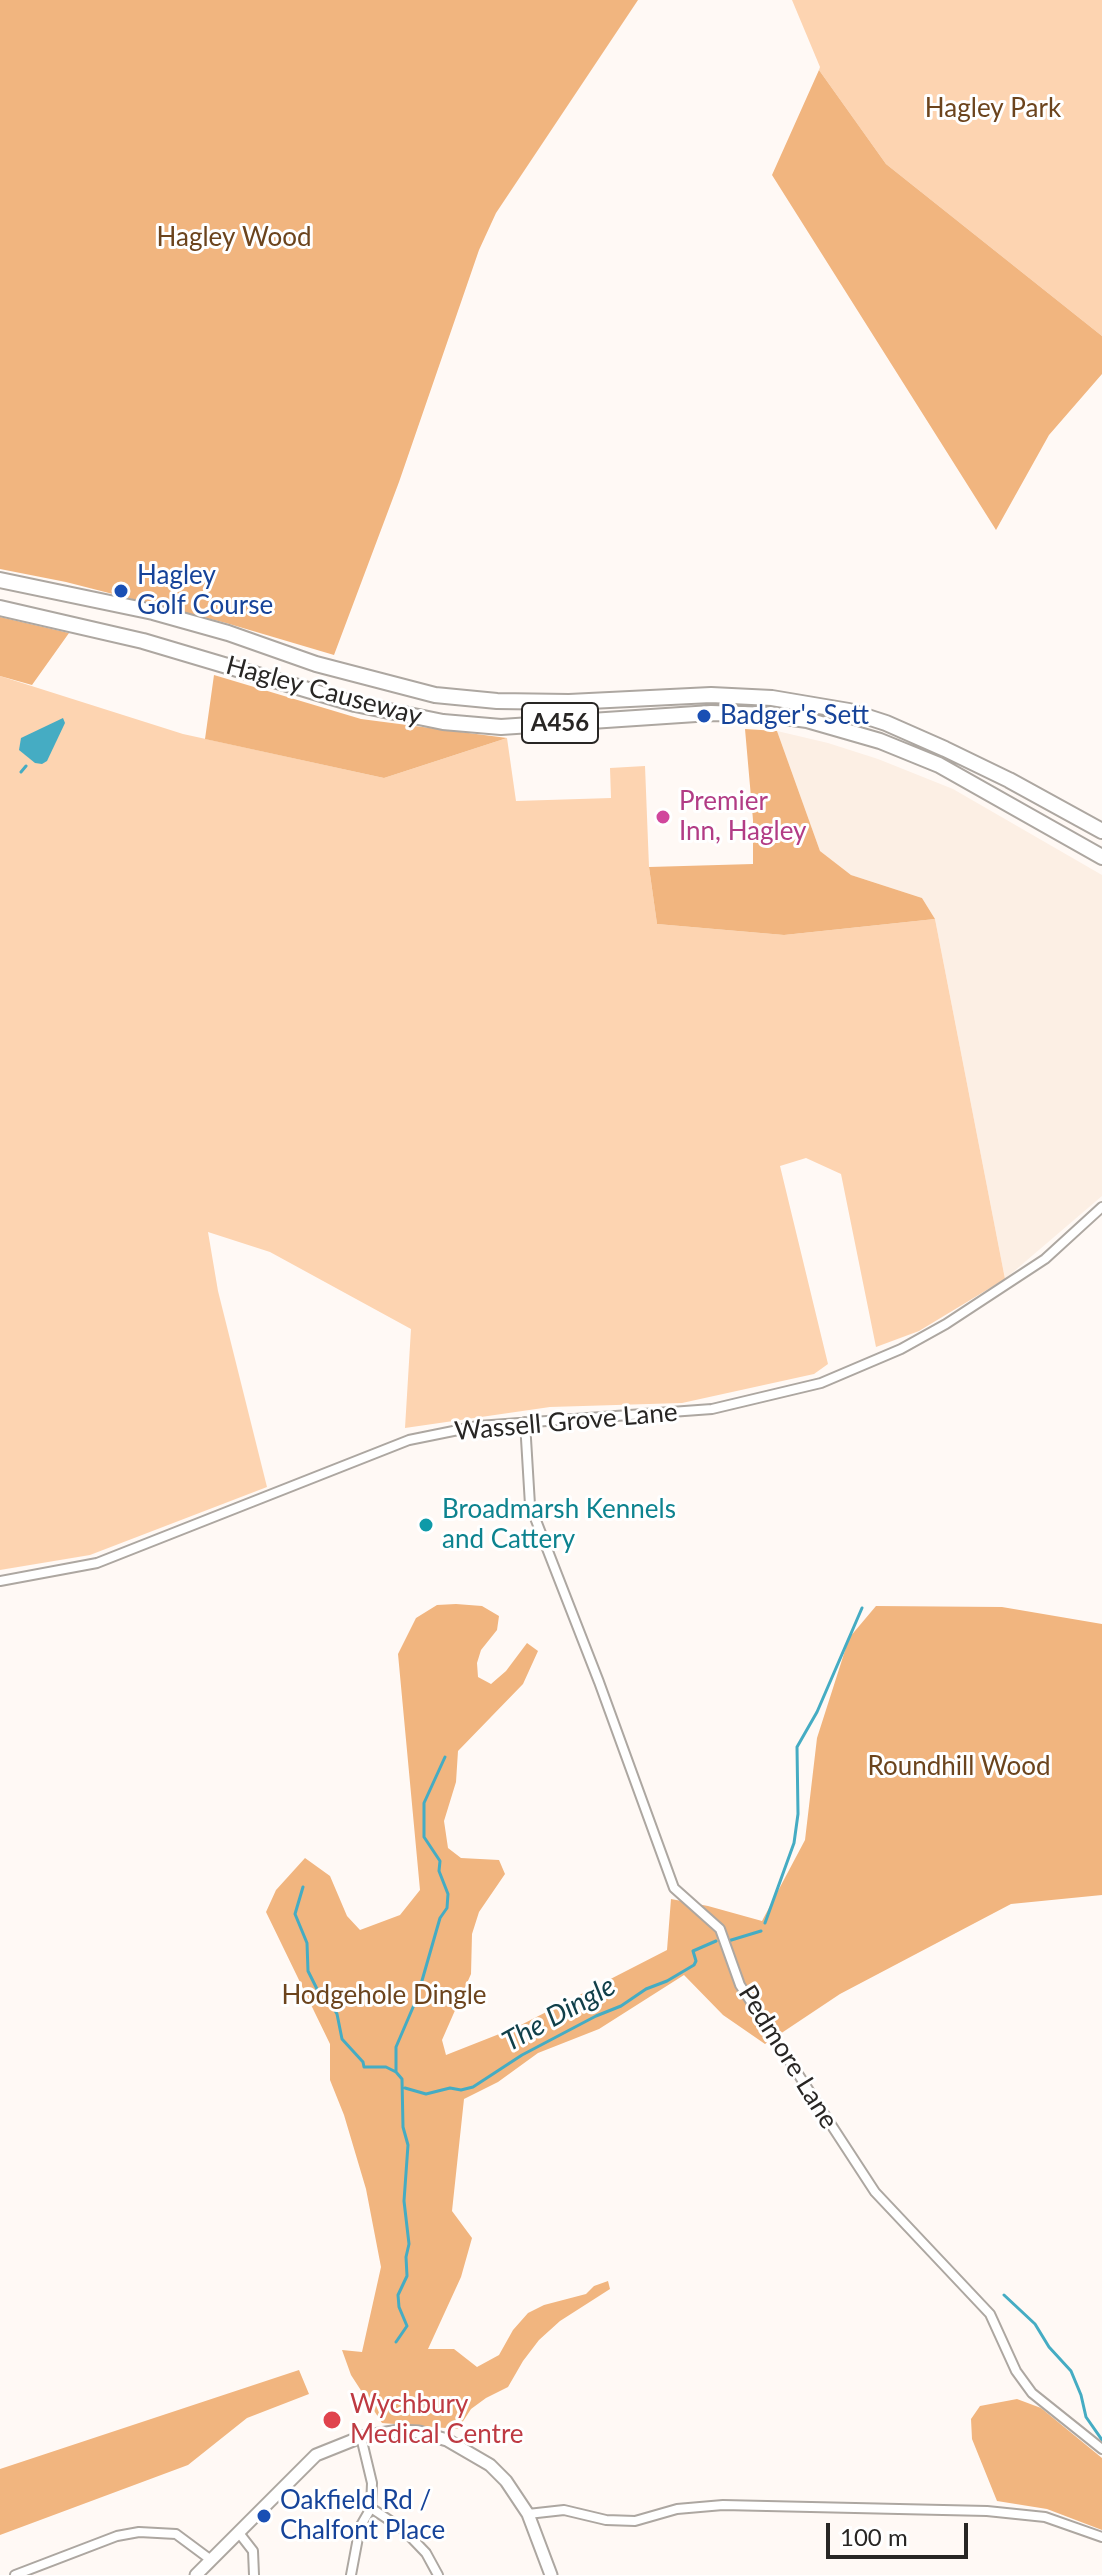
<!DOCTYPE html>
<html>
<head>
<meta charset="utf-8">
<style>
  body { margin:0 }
  #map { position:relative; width:1102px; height:2575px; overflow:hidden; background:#fff9f5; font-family:Lato,sans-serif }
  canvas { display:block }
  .scale { position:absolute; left:826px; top:2523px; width:142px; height:36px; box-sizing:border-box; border:4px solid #282624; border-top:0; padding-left:10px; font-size:24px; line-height:28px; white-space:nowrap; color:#282624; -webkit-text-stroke:6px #fff; paint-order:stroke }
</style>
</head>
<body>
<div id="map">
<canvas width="1102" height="2575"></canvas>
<div class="scale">100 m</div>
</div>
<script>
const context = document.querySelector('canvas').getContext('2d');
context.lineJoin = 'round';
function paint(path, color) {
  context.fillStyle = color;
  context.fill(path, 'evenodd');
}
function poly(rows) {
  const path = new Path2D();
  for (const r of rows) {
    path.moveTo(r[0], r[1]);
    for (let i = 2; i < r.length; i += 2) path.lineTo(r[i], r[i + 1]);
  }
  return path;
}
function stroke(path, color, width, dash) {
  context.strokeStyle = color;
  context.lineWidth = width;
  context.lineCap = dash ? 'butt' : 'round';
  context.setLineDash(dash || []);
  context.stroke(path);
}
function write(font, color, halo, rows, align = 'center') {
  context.font = font + ' Lato,sans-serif';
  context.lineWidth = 6;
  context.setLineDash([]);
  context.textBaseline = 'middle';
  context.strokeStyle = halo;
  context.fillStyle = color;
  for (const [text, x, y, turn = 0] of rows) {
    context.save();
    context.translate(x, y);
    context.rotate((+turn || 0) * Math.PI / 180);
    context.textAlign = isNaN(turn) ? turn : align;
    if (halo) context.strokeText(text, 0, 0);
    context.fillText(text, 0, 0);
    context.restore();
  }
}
const built = poly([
  [777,731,828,743,878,759,953,789,1102,875,1102,1196,1005,1279,935,919,922,898,851,875,820,851]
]);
const green = poly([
  [792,0,1102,0,1102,336,886,164,819,70,820,67],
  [0,676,183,734,384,778,507,738,516,801,611,798,610,768,645,766,649,867,657,924,784,935,935,919,1005,1279,919,1331,876,1347,841,1174,806,1158,780,1166,828,1364,814,1374,682,1403,550,1407,405,1428,411,1329,270,1252,208,1232,218,1291,267,1487,90,1555,0,1570]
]);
const forest = poly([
  [0,0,638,0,496,213,479,250,399,482,334,655,226,623,66,582,0,569],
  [819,70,886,164,1102,336,1102,374,1049,435,996,530,772,175],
  [0,617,69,633,32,685,0,676],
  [214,675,361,719,507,738,384,778,205,739],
  [745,729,777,731,820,851,851,875,922,898,935,919,784,935,657,924,649,867,753,864,753,820],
  [456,1604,482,1606,499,1616,497,1630,481,1650,477,1663,478,1677,491,1684,506,1671,527,1643,538,1651,523,1684,458,1751,456,1782,444,1821,448,1848,461,1858,499,1860,505,1874,479,1912,472,1934,471,1974,442,2040,446,2055,517,2027,667,1950,671,1899,708,1906,762,1921,805,1840,817,1738,849,1638,876,1606,1002,1607,1102,1624,1102,1895,1011,1904,840,1994,765,2044,723,2015,684,1975,599,2029,538,2053,498,2082,464,2099,452,2211,472,2238,461,2277,428,2349,454,2349,477,2367,499,2355,513,2330,528,2313,544,2305,586,2294,594,2286,608,2281,610,2289,560,2321,539,2340,523,2361,508,2387,486,2398,471,2409,458,2429,382,2423,351,2375,342,2350,362,2352,381,2267,366,2189,344,2115,330,2080,330,2044,266,1912,276,1890,305,1858,330,1876,347,1916,360,1930,400,1915,420,1890,398,1654,416,1618,437,1605],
  [299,2370,309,2394,247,2418,188,2465,0,2535,0,2469],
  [1017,2399,1041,2408,1102,2458,1102,2530,1047,2509,997,2501,972,2439,971,2419,980,2406]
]);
const water = poly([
  [63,718,65,723,47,761,42,764,35,763,19,750,21,738]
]);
const stream = poly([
  [21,772,26,766],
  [303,1887,295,1914,307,1943,308,1971,318,1991,324,1992,337,2014,342,2039,363,2062,364,2067,386,2067,396,2072,402,2079,403,2127,408,2145,404,2201,409,2244,406,2257,407,2276,398,2295,399,2307,407,2326,396,2342],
  [765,1923,794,1843,798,1814,797,1747,817,1712,862,1608],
  [728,1941,761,1931],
  [396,2072,396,2047,417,1998,440,1918,447,1908,448,1894,439,1871,440,1861,424,1837,424,1803,445,1757],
  [405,2088,426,2094,450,2088,461,2090,473,2087,522,2055,596,2016,621,2006,646,1989,667,1981,694,1965,696,1961,693,1951,716,1941],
  [1004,2295,1035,2324,1049,2347,1071,2371,1081,2395,1086,2417,1102,2440],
  [391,2412,392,2406]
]);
const minor = poly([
  [525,1422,530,1505,599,1682,674,1888,720,1929,740,1985,875,2192,990,2314,1016,2371,1032,2393,1102,2449],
  [0,1581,97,1563,409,1440,478,1426,712,1409,821,1383,901,1349,946,1324,1045,1259,1102,1207],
  [361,2437,372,2483,371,2508,404,2530,426,2553,438,2575],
  [528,2514,564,2510,606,2520,635,2521,677,2509,723,2505,987,2511,1045,2517,1102,2537],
  [239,2533,253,2551,254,2575],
  [15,2575,117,2536,139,2532,176,2534,211,2560],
  [351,2575,360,2527,371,2508]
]);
const tertiary = poly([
  [196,2575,316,2455,361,2437,399,2431,419,2432,447,2440,490,2465,506,2481,528,2514,551,2575]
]);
const trunk = poly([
  [0,580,153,612,228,633,316,664,435,695,497,701,569,702,711,695,772,698,849,711,886,723,945,749,1009,780,1102,831],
  [0,608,143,641,355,704,443,722,501,727,711,713,771,715,807,720,880,741,939,765,1102,857]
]);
const markers = [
  [121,591,8,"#1a4fb4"],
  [704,716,8,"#1a4fb4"],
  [663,817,8,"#d1479c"],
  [426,1525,8,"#0f9aa8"],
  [332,2420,10,"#e0444e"],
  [264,2516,8,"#1a4fb4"]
];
const shields = [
  [560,723,76]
];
const shieldNames = [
  ["A456",560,723]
];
const parkNames = [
  ["Hagley Park",993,109],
  ["Hagley Wood",234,238],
  ["Roundhill Wood",959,1767],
  ["Hodgehole Dingle",384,1996]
];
const transitNames = [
  ["Hagley",137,576],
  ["Golf Course",137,606],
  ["Badger's Sett",720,716],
  ["Oakfield Rd /",280,2501],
  ["Chalfont Place",280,2531]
];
const streetNames = [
  ["Hagley Causeway",324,691,15],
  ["Wassell Grove Lane",566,1422,-5],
  ["Pedmore Lane",788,2057,58]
];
const hotelNames = [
  ["Premier",679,802],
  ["Inn, Hagley",679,832]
];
const cultureNames = [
  ["Broadmarsh Kennels",442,1510],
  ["and Cattery",442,1540]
];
const healthNames = [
  ["Wychbury",350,2405],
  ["Medical Centre",350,2435]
];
const waterNames = [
  ["The Dingle",559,2014,-29]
];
paint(built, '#fcefe4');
paint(green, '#fdd4b1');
paint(forest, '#f1b57f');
paint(water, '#45acc3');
stroke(stream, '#45acc3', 3);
stroke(minor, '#ada7a1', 12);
stroke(tertiary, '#ada7a1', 15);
stroke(trunk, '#ada7a1', 18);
stroke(minor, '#fff', 8);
stroke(tertiary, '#fff', 11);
stroke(trunk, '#fff', 14);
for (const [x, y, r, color] of markers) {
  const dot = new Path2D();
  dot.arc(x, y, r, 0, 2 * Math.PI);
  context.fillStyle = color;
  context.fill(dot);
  stroke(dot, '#fff', 3);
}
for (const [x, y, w] of shields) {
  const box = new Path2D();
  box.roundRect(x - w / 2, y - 20, w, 40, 6);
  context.fillStyle = '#fff';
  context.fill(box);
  stroke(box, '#282624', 2);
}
write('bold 24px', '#282624', null, shieldNames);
write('26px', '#6c441d', '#fff', parkNames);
write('26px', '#164399', '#fff', transitNames, 'left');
write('26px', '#282624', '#fff', streetNames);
write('26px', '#b23c85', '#fff', hotelNames, 'left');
write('26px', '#0d838f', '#fff', cultureNames, 'left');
write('26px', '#be3a42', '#fff', healthNames, 'left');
write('italic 28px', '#11404a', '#fff', waterNames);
</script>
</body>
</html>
